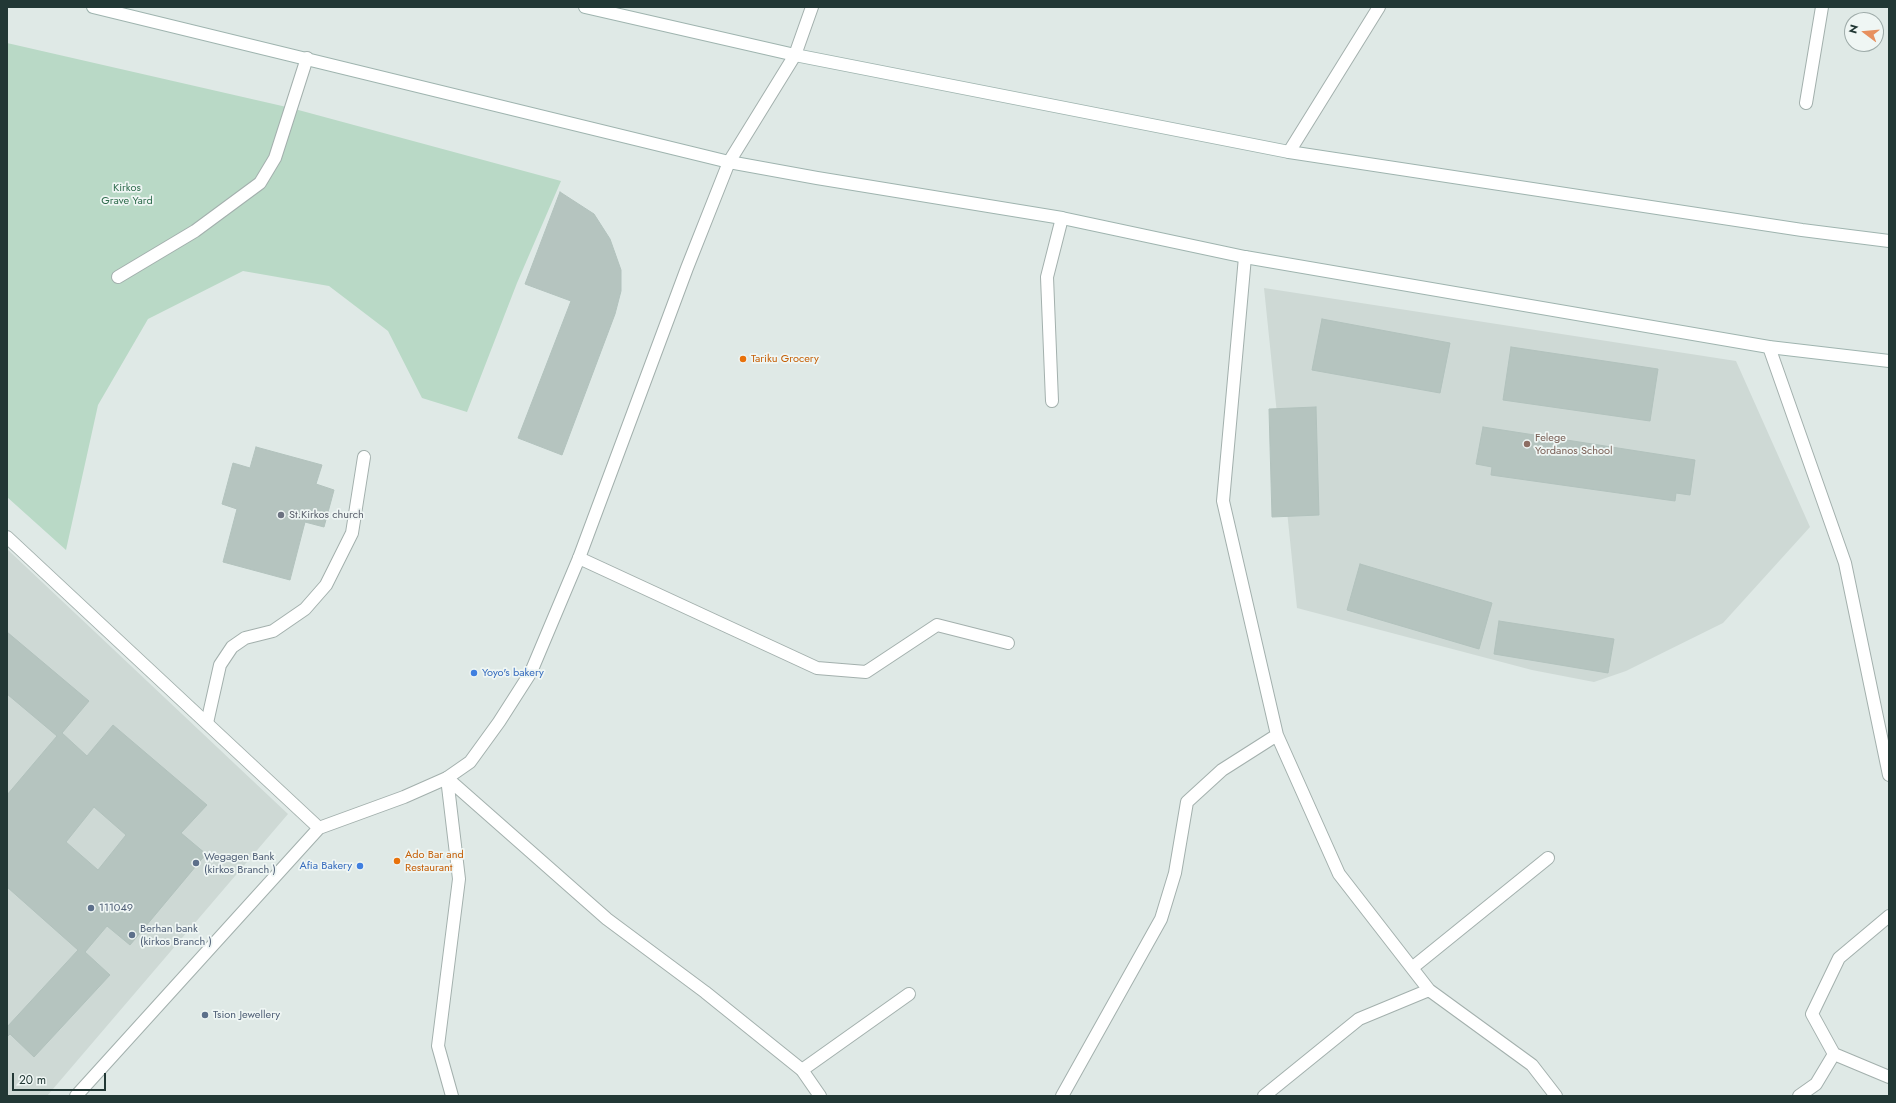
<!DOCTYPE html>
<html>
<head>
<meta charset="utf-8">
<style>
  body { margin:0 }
  #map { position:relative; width:1896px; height:1103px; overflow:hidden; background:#dfe9e6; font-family:Jost,sans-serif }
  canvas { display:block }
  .frame { position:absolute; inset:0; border:8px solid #223835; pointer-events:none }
  .north { position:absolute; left:1844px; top:12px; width:40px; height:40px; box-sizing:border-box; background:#eff6f4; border:1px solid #9daaa8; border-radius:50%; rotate:286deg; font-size:11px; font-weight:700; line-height:16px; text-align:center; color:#223835 }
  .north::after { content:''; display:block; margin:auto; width:14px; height:18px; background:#e7905f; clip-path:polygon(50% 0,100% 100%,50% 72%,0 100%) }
  .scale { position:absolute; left:12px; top:1073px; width:94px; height:18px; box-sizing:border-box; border:2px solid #223835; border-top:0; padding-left:5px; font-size:12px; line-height:14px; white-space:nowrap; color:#223835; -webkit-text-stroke:3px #eff6f4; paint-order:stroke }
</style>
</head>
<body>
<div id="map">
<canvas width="1896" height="1103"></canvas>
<div class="frame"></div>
<div class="north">N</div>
<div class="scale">20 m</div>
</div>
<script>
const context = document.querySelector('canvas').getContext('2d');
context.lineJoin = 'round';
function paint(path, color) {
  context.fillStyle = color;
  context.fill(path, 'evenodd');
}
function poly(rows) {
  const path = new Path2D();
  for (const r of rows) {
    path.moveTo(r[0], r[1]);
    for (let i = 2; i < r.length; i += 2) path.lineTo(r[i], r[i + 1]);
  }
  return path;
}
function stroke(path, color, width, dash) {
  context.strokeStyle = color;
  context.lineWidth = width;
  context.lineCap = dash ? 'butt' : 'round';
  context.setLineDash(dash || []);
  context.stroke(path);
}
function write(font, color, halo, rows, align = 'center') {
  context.font = font + ' Jost,sans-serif';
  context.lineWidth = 3.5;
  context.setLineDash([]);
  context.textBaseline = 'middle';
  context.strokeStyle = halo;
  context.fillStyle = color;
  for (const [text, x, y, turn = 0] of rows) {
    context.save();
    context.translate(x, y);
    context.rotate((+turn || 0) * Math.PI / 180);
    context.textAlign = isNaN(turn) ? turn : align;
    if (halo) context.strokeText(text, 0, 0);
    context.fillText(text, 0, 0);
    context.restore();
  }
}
const built = poly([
  [1264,288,1736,361,1810,527,1723,623,1626,671,1594,682,1532,670,1297,608],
  [7,549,288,814,47,1096,7,1096]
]);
const green = poly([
  [7,43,291,108,561,181,517,283,467,412,422,398,388,331,329,286,243,271,148,319,98,405,66,550,7,497]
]);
const building = poly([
  [560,192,594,214,610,239,621,270,621,291,615,314,562,455,518,438,571,301,525,284,560,192],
  [1322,319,1450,343,1440,393,1312,370,1322,319],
  [1511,347,1658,369,1650,421,1503,400,1511,347],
  [1316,407,1319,515,1272,517,1269,409,1316,407],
  [1483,427,1695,460,1690,495,1676,493,1675,501,1491,475,1492,467,1476,464,1483,427],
  [256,447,322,465,316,484,334,490,324,527,305,522,290,580,223,562,237,509,222,504,233,463,250,468,256,447],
  [1360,564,1492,603,1479,649,1347,610,1360,564],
  [1499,621,1614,639,1608,673,1494,654,1499,621],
  [7,632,89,701,62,733,87,756,113,725,207,805,181,833,206,854,130,945,107,926,85,952,110,975,34,1057,10,1034,7,1037,7,1027,78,950,7,887,7,795,57,736,7,694,7,632],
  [94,807,126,835,98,870,66,842,94,807]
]);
const service = poly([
  [118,277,195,231,260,183,275,158,307,58],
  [1052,401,1047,277,1062,218],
  [579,558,817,668,866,672,937,625,1008,643],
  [207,723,220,665,232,647,245,638,273,631,305,609,326,585,352,533,364,457],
  [802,1070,909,994]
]);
const minor = poly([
  [1806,103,1822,7],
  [1289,152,1379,7],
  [1245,257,1223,501,1277,735,1339,874,1429,990,1532,1065,1556,1096],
  [447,778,607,919,705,992,802,1070,820,1096],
  [447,778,459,879,438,1046,452,1096],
  [1889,916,1839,958,1812,1014,1834,1054,1889,1077],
  [1412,968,1548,858],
  [1062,1096,1161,919,1175,873,1187,802,1222,770,1277,735],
  [1264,1096,1359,1019,1429,990],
  [1799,1096,1816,1084,1834,1054]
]);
const tertiary = poly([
  [1769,347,1845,563,1889,775],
  [7,537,319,828],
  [76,1096,319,828,404,797,447,778,470,762,499,722,531,672,579,558,687,268,729,162,795,55,812,7]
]);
const secondary = poly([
  [93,7,729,162,817,178,1062,218,1245,257,1769,347,1889,361],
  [585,7,795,55,1289,152,1802,230,1889,241]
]);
const markers = [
  [743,359,4,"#e8710a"],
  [1527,444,4,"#8d6e63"],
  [281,515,4,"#6b7280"],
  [474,673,4,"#3f7fe0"],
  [397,861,4,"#e8710a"],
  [196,863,4,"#5c6f8a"],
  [360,866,4,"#3f7fe0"],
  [91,908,4,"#5c6f8a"],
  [132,935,4,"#5c6f8a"],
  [205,1015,4,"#5c6f8a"]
];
const parkNames = [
  ["Kirkos",127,188],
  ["Grave Yard",127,201]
];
const foodNames = [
  ["Tariku Grocery",751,359],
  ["Ado Bar and",405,855],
  ["Restaurant",405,868]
];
const educationNames = [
  ["Felege",1535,438],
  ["Yordanos School",1535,451]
];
const worshipNames = [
  ["St.Kirkos church",289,515]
];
const shopNames = [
  ["Yoyo's bakery",482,673],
  ["Afia Bakery",352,866,"right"]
];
const serviceNames = [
  ["Wegagen Bank",204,857],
  ["(kirkos Branch )",204,870],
  ["111049",99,908],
  ["Berhan bank",140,929],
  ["(kirkos Branch )",140,942],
  ["Tsion Jewellery",213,1015]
];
paint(built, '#ced9d5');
paint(green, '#b9d9c6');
paint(building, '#b5c4bf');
stroke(building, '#b2c2bd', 1);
stroke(service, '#a3b0ad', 14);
stroke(minor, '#a3b0ad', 14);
stroke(tertiary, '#a3b0ad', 14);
stroke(secondary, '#9fb4af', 14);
stroke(service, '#fff', 12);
stroke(minor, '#fff', 12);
stroke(tertiary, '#fff', 12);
stroke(secondary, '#fff', 12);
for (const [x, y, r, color] of markers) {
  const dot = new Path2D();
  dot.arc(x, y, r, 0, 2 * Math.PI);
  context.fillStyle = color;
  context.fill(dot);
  stroke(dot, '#eff6f4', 1.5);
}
write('11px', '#2f6c4d', '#eff6f4', parkNames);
write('11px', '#c56008', '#eff6f4', foodNames, 'left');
write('11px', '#785e54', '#eff6f4', educationNames, 'left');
write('11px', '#5b616d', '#eff6f4', worshipNames, 'left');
write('11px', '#366cbe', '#eff6f4', shopNames, 'left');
write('11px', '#4e5e75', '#eff6f4', serviceNames, 'left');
</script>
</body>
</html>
